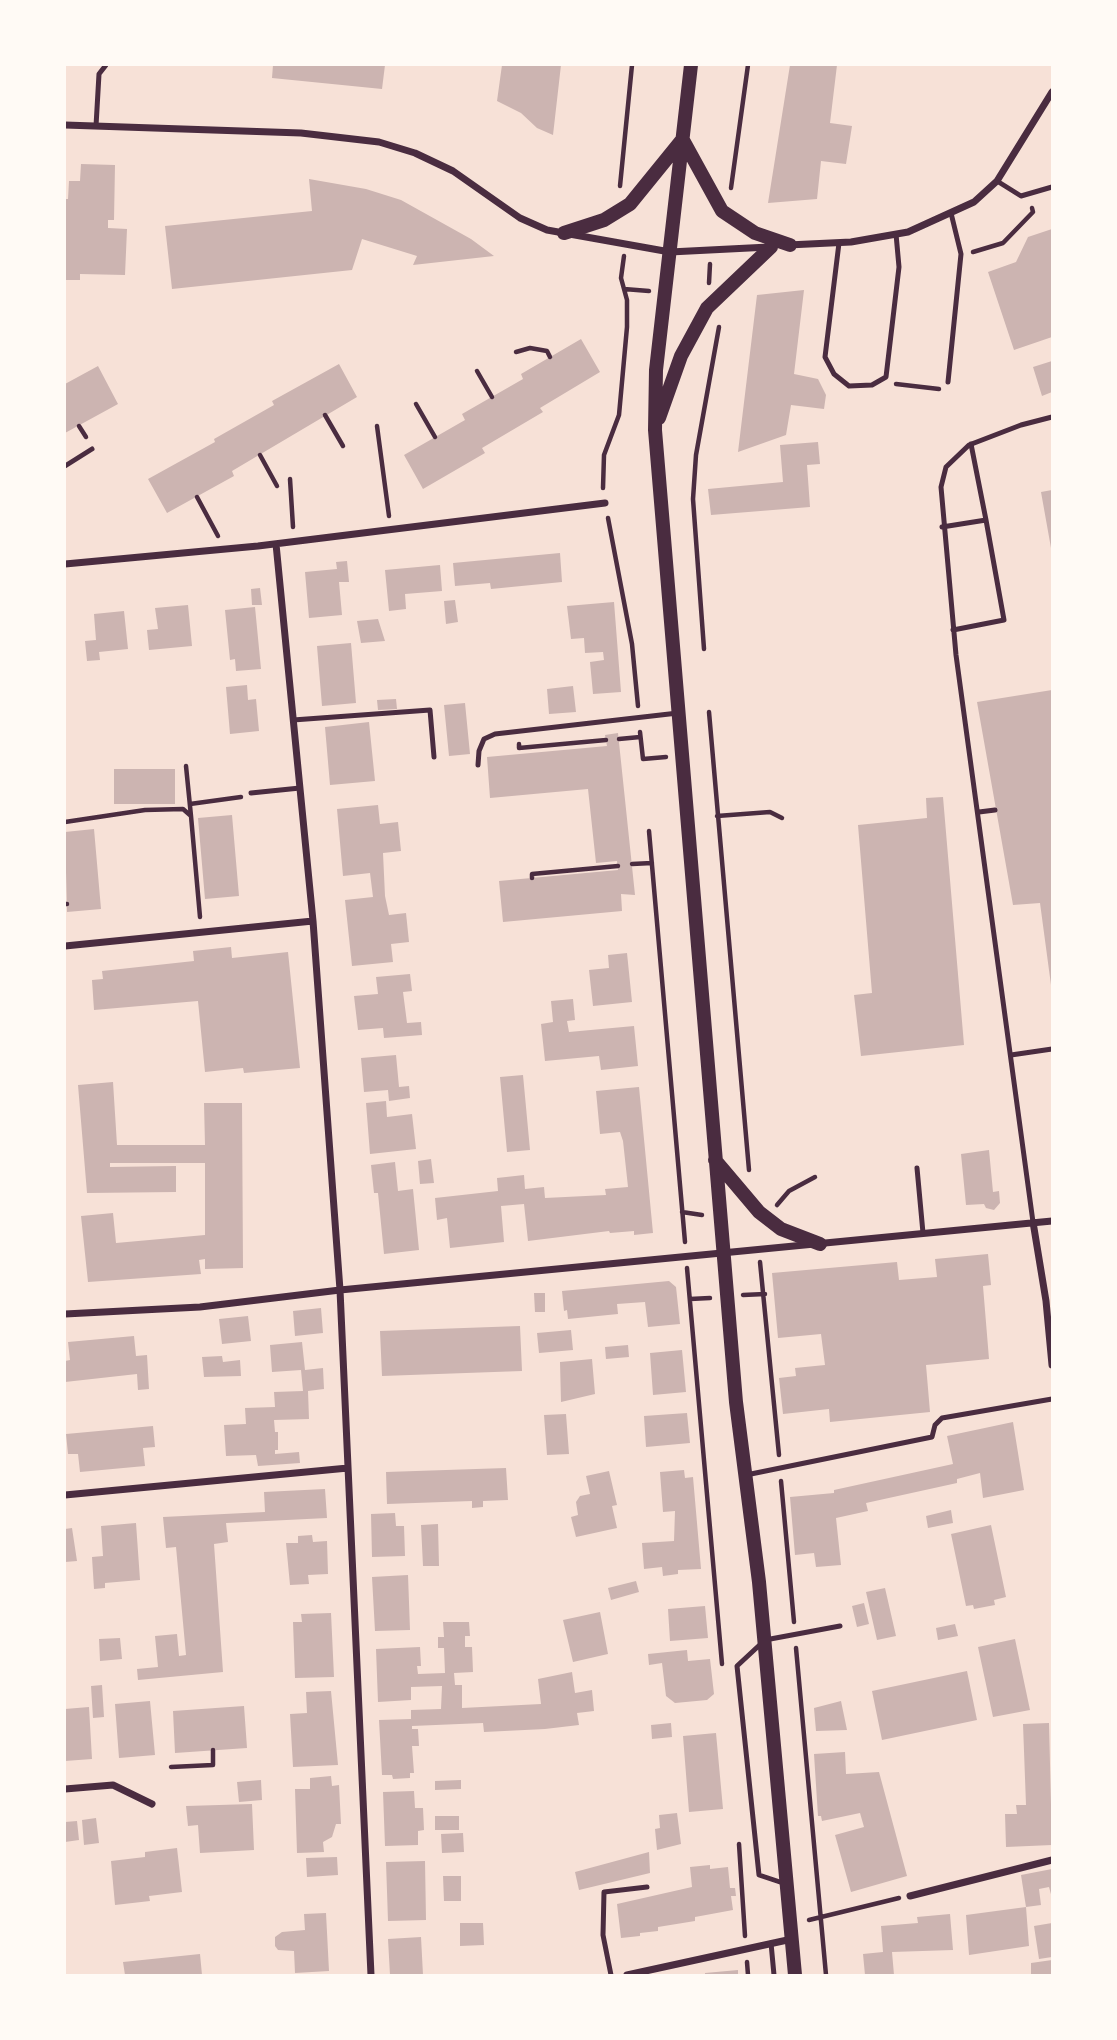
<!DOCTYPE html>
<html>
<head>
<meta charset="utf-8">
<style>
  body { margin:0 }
  #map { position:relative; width:1117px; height:2040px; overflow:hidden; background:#f7e1d7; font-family:Barlow,sans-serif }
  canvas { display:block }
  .frame { position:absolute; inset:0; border:66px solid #fffaf5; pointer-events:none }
</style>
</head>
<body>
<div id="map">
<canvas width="1117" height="2040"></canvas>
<div class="frame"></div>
</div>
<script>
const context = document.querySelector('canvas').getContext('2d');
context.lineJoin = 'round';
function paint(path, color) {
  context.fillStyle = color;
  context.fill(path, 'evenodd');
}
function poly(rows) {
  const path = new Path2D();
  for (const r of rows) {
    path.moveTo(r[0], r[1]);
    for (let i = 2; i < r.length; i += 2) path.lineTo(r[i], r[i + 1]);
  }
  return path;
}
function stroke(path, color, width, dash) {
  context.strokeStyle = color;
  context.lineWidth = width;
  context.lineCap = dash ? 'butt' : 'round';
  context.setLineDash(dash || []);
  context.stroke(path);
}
const building = poly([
  [273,65,385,65,382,89,272,78],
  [502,65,561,65,553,135,537,128,521,113,497,101],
  [790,65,837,65,830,123,852,126,846,164,821,161,817,199,768,203],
  [81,164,115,165,114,220,108,220,108,228,127,229,125,275,80,274,80,280,65,280,65,199,68,199,69,181,80,181],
  [309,179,366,189,401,200,471,239,494,256,413,265,417,256,362,239,352,270,172,289,165,226,312,211],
  [1052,229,1052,337,1014,350,988,272,1016,262,1028,237],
  [804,290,794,374,818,379,826,395,824,409,791,405,786,435,738,452,757,295],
  [581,339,600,372,540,408,543,412,482,448,485,453,423,489,404,455,465,420,462,414,523,379,521,374],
  [1052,361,1052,392,1042,396,1033,367],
  [339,364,357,397,232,471,234,476,167,513,148,479,215,442,214,439,274,405,272,401],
  [98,366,118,404,65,433,65,384],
  [818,442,820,464,807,465,810,507,711,515,708,489,783,482,780,445],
  [1052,490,1052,548,1051,548,1041,492],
  [560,553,562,582,491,589,490,583,455,586,453,563],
  [347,561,349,582,339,582,342,615,309,618,305,572,337,569,336,562],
  [440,565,442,591,405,594,406,609,389,611,385,570],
  [260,588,262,605,252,605,251,589],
  [455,600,458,622,446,624,444,601],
  [614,602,621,692,593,694,590,662,604,660,603,652,585,653,584,638,571,639,567,606],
  [188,605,192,646,149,650,147,630,158,629,155,608],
  [255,607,261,669,236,671,235,659,230,660,225,610],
  [124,611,128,649,99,652,100,660,87,661,85,641,96,640,94,614],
  [378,619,385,641,361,643,357,621],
  [351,643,356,703,322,706,317,646],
  [247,685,248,700,256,699,259,731,230,734,226,687],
  [573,686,576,712,549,714,547,689],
  [1052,690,1052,985,1051,985,1040,903,1013,905,977,702],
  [396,699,397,709,378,710,377,700],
  [465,703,470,754,449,756,444,705],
  [369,722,375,781,330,785,325,727],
  [618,733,635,895,621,894,622,911,503,922,499,881,618,870,617,861,596,863,588,789,490,798,487,757,607,746,605,735],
  [114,769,175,769,175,804,114,804],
  [943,797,964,1045,861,1056,854,995,872,993,858,825,927,818,926,798],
  [378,805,380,824,398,822,401,851,383,853,385,896,389,915,406,913,409,942,391,944,393,962,352,966,345,900,373,897,370,873,343,876,337,809],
  [232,815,239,896,205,899,198,818],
  [94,829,101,909,67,912,65,832],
  [231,947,232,958,288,952,300,1068,244,1073,243,1068,205,1072,198,1001,94,1010,92,980,103,979,102,971,194,961,193,951],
  [627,953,632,1002,593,1006,589,970,609,968,608,955],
  [410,974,412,991,403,992,407,1023,421,1022,422,1035,384,1038,383,1028,358,1030,354,996,378,994,376,977],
  [573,999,575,1020,567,1021,569,1032,634,1026,638,1066,601,1070,599,1056,545,1061,541,1024,553,1022,551,1001],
  [396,1055,399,1087,409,1086,410,1098,389,1101,388,1090,364,1092,361,1058],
  [523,1075,530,1150,507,1152,500,1077],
  [113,1082,117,1145,205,1145,204,1103,242,1103,243,1268,205,1269,205,1259,199,1260,201,1274,88,1282,81,1216,113,1213,116,1243,205,1235,205,1163,110,1163,110,1167,176,1166,176,1192,87,1193,78,1085],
  [639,1087,653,1233,634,1235,634,1231,610,1233,609,1231,528,1241,524,1204,501,1206,504,1242,450,1248,447,1218,437,1220,435,1198,498,1191,497,1178,524,1175,525,1189,544,1187,545,1198,606,1195,605,1189,628,1187,623,1141,620,1132,600,1134,596,1091],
  [386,1101,387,1117,412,1114,416,1149,370,1154,366,1103],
  [989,1150,993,1192,999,1191,1000,1203,994,1210,986,1208,984,1204,966,1205,961,1154],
  [431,1159,434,1183,420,1184,418,1161],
  [395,1162,398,1191,413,1189,419,1250,384,1254,378,1193,374,1193,371,1165],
  [988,1254,991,1285,983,1286,989,1359,926,1365,930,1412,830,1422,829,1409,783,1414,779,1378,796,1376,795,1368,825,1365,821,1334,778,1338,772,1273,897,1262,899,1280,937,1277,935,1259],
  [669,1281,676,1287,680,1324,648,1327,645,1302,617,1304,618,1314,568,1319,567,1310,564,1311,562,1291],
  [534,1293,545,1293,545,1312,535,1312],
  [321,1308,323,1333,295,1336,293,1311],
  [248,1316,251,1341,222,1344,219,1319],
  [520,1326,522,1371,382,1376,380,1331],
  [571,1330,573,1350,539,1353,537,1333],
  [134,1336,136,1356,147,1355,149,1389,138,1390,137,1374,65,1382,65,1361,70,1360,68,1342],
  [302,1342,305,1370,323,1368,324,1389,308,1391,309,1419,274,1420,275,1432,278,1432,278,1450,275,1450,275,1454,299,1452,300,1463,258,1466,256,1455,226,1456,224,1425,246,1424,245,1408,275,1407,274,1392,303,1391,301,1370,272,1372,270,1345],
  [628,1345,629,1357,606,1359,605,1347],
  [682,1350,686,1392,653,1395,650,1353],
  [222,1356,223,1362,240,1360,241,1376,204,1377,202,1357],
  [592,1359,595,1394,561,1402,560,1362],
  [687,1413,690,1443,646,1447,644,1416],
  [566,1414,569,1454,547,1455,544,1415],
  [1013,1422,1024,1490,983,1498,980,1473,957,1479,957,1483,866,1503,868,1511,836,1518,841,1565,816,1567,814,1553,795,1555,790,1497,834,1493,834,1490,953,1464,947,1436],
  [153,1426,155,1447,143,1448,145,1466,80,1472,78,1454,68,1454,66,1434],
  [506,1468,508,1500,483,1501,483,1507,472,1508,472,1501,387,1504,386,1472],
  [684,1470,685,1478,693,1477,701,1569,678,1570,678,1574,663,1576,662,1567,644,1569,642,1543,674,1541,675,1511,663,1512,660,1472],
  [609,1471,617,1505,612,1506,617,1528,576,1537,571,1517,578,1515,576,1502,580,1496,590,1494,586,1476],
  [325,1489,327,1518,226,1523,228,1542,214,1544,223,1672,138,1680,137,1669,158,1667,155,1636,177,1634,179,1656,186,1655,176,1547,166,1548,163,1517,265,1512,264,1492],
  [951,1510,953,1523,928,1528,926,1516],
  [395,1513,396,1526,404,1526,405,1556,372,1557,371,1514],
  [136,1523,140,1580,105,1583,105,1588,94,1589,92,1557,103,1556,101,1526],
  [438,1524,439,1566,423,1566,421,1525],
  [991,1525,1006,1597,994,1600,995,1605,974,1609,973,1605,966,1606,951,1534],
  [72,1528,77,1561,65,1562,65,1529],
  [312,1535,313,1542,327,1541,328,1574,308,1575,309,1584,290,1585,286,1543,298,1543,298,1536],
  [408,1575,410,1630,375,1631,372,1577],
  [636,1581,639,1592,611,1600,608,1588],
  [885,1588,896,1636,877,1640,866,1592],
  [864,1603,869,1624,857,1627,852,1606],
  [705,1606,708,1638,670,1641,668,1609],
  [600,1612,608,1654,573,1662,563,1620],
  [331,1613,334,1677,295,1678,293,1622,302,1622,301,1614],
  [443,1622,469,1622,470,1636,465,1636,465,1647,472,1647,473,1672,454,1673,455,1685,462,1685,462,1708,541,1704,538,1679,572,1672,575,1693,592,1690,594,1711,577,1713,579,1725,545,1729,484,1732,483,1723,412,1726,412,1729,418,1729,419,1746,412,1746,414,1773,410,1773,410,1778,393,1779,392,1775,382,1775,379,1720,411,1719,411,1710,441,1709,442,1686,411,1687,411,1700,378,1702,376,1649,420,1647,421,1666,417,1666,418,1674,445,1673,444,1648,438,1648,438,1637,444,1637],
  [955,1624,958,1636,938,1640,936,1628],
  [120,1638,122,1659,100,1661,99,1639],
  [1015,1639,1030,1710,993,1717,978,1647],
  [687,1650,688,1661,710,1659,714,1694,707,1700,675,1703,666,1696,662,1663,649,1665,648,1654],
  [967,1671,977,1720,882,1740,872,1691],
  [102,1685,104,1717,93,1718,91,1686],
  [331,1691,338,1765,293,1767,290,1714,307,1713,306,1692],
  [150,1701,155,1755,119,1758,115,1704],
  [841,1701,847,1730,816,1731,814,1708],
  [244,1706,247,1748,175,1753,173,1711],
  [89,1707,92,1759,65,1761,65,1709],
  [671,1723,672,1737,652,1739,651,1725],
  [1049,1723,1052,1845,1006,1847,1005,1814,1017,1814,1016,1805,1026,1805,1023,1724],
  [716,1733,723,1809,689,1812,683,1736],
  [845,1752,846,1774,879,1772,907,1876,851,1892,835,1835,864,1827,860,1813,822,1821,821,1816,818,1816,814,1754],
  [331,1776,332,1786,339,1785,341,1824,336,1824,332,1837,323,1842,324,1852,297,1853,295,1789,310,1789,310,1778],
  [261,1780,262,1800,239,1802,237,1782],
  [461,1780,461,1789,435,1790,435,1781],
  [414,1791,415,1808,423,1808,424,1830,418,1831,418,1845,385,1846,383,1792],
  [252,1804,254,1850,200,1853,198,1825,188,1826,186,1806],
  [677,1813,681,1844,657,1850,655,1829,660,1828,659,1815],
  [435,1816,459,1816,459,1830,435,1830],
  [96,1818,99,1843,84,1845,82,1820],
  [77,1821,79,1840,65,1842,65,1822],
  [463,1833,464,1852,442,1853,441,1834],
  [177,1848,182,1892,149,1896,150,1901,115,1905,111,1861,145,1857,145,1852],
  [649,1852,650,1873,579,1890,575,1872],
  [337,1857,338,1875,307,1877,306,1858],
  [425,1861,426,1920,388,1921,386,1862],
  [710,1865,710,1869,728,1867,730,1888,735,1888,736,1896,731,1896,733,1910,695,1917,695,1921,658,1927,658,1931,640,1933,640,1936,621,1938,617,1904,692,1887,690,1867],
  [1052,1869,1052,1898,1049,1887,1039,1889,1041,1905,1026,1907,1029,1946,969,1955,966,1915,1026,1907,1021,1875],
  [443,1876,461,1876,461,1901,444,1901],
  [326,1913,329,1971,295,1973,294,1951,278,1950,275,1946,275,1937,282,1932,305,1930,304,1914],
  [950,1914,953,1950,892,1952,894,1975,865,1975,863,1954,883,1952,881,1926,918,1923,917,1917],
  [460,1923,483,1923,484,1945,460,1946],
  [1052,1923,1052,1957,1039,1959,1034,1926],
  [421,1937,423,1975,390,1975,388,1939],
  [200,1954,202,1975,125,1975,123,1962],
  [1052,1960,1052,1975,1031,1975,1031,1963],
  [738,1970,738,1975,705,1975,705,1973]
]);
const path = poly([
  [620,186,632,65],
  [731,188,748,65],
  [973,252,1003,243,1033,212,1032,208],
  [709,283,710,264],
  [624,289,649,291],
  [516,352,530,348,547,351,550,357],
  [477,371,492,397],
  [896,384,939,389],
  [416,404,435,437],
  [325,415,343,446],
  [79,426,86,437],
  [377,426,389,516],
  [260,455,277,486],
  [290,479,293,527],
  [603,488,604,455,619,415,627,327,627,300,621,278,624,256],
  [197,497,218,536],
  [608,518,632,644,638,706],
  [704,649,693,499,696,455,719,327],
  [709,712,749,1170],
  [640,732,643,759,666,757],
  [619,739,640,737],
  [519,744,519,748,606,740],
  [186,766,191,816],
  [190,804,241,797],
  [717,816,770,812,782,818],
  [65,822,145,810,183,809,191,816,200,917],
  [649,831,685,1242],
  [632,864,652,863],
  [532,878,532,874,618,866],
  [65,904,67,904],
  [777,1205,789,1191,815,1177],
  [682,1212,702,1215],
  [760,1262,779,1455],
  [687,1268,722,1664],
  [743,1295,765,1294],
  [690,1299,710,1298],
  [781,1481,794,1622],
  [796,1648,826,1975],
  [171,1767,213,1765,213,1750],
  [739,1844,745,1936],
  [809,1920,899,1898],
  [747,1962,748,1975]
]);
const service = poly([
  [96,126,99,74,106,65],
  [997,181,1021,196,1052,187],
  [839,243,825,357,834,374,849,386,872,385,886,377,899,267,896,234],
  [948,382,961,254,951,213],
  [971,444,986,520],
  [65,466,92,449],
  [942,527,986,520,1004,620,953,630],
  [293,720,430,710,434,757],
  [478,765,479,751,484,739,495,734,678,713],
  [251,793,300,788],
  [979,812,995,810],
  [1011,1055,1052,1049],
  [917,1168,923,1233],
  [1033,1222,956,655,941,487,946,467,969,445,1021,425,1052,417],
  [746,1475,932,1437,935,1425,942,1418,1052,1399],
  [786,1884,759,1875,737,1666,765,1640,840,1626],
  [771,1943,774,1975],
  [611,1975,603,1935,604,1892,647,1887]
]);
const minor = poly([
  [65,125,301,133,379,142,415,153,453,171,520,218,547,230,670,252,769,247],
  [788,245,851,242,908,232,974,202,997,181,1052,92],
  [276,544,313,921,340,1290,371,1975],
  [65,564,258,546,605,503],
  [65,946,313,921],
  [1033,1222,1046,1301,1052,1365],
  [65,1314,200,1307,340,1290,1052,1221],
  [65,1495,348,1468],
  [65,1789,113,1785,152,1804],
  [910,1896,1052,1860],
  [627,1975,792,1939]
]);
const secondary = poly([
  [691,65,656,370,655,430,736,1402,759,1582,795,1975],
  [683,140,722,211,755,233,790,245],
  [564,233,604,220,630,204,682,140],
  [659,418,681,356,707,308,771,247],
  [715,1160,759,1212,781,1229,820,1244]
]);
paint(building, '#ccb4b1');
stroke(path, '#4a2c40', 4.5);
stroke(service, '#4a2c40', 5);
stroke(minor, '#4a2c40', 7);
stroke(secondary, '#4a2c40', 14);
</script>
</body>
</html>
